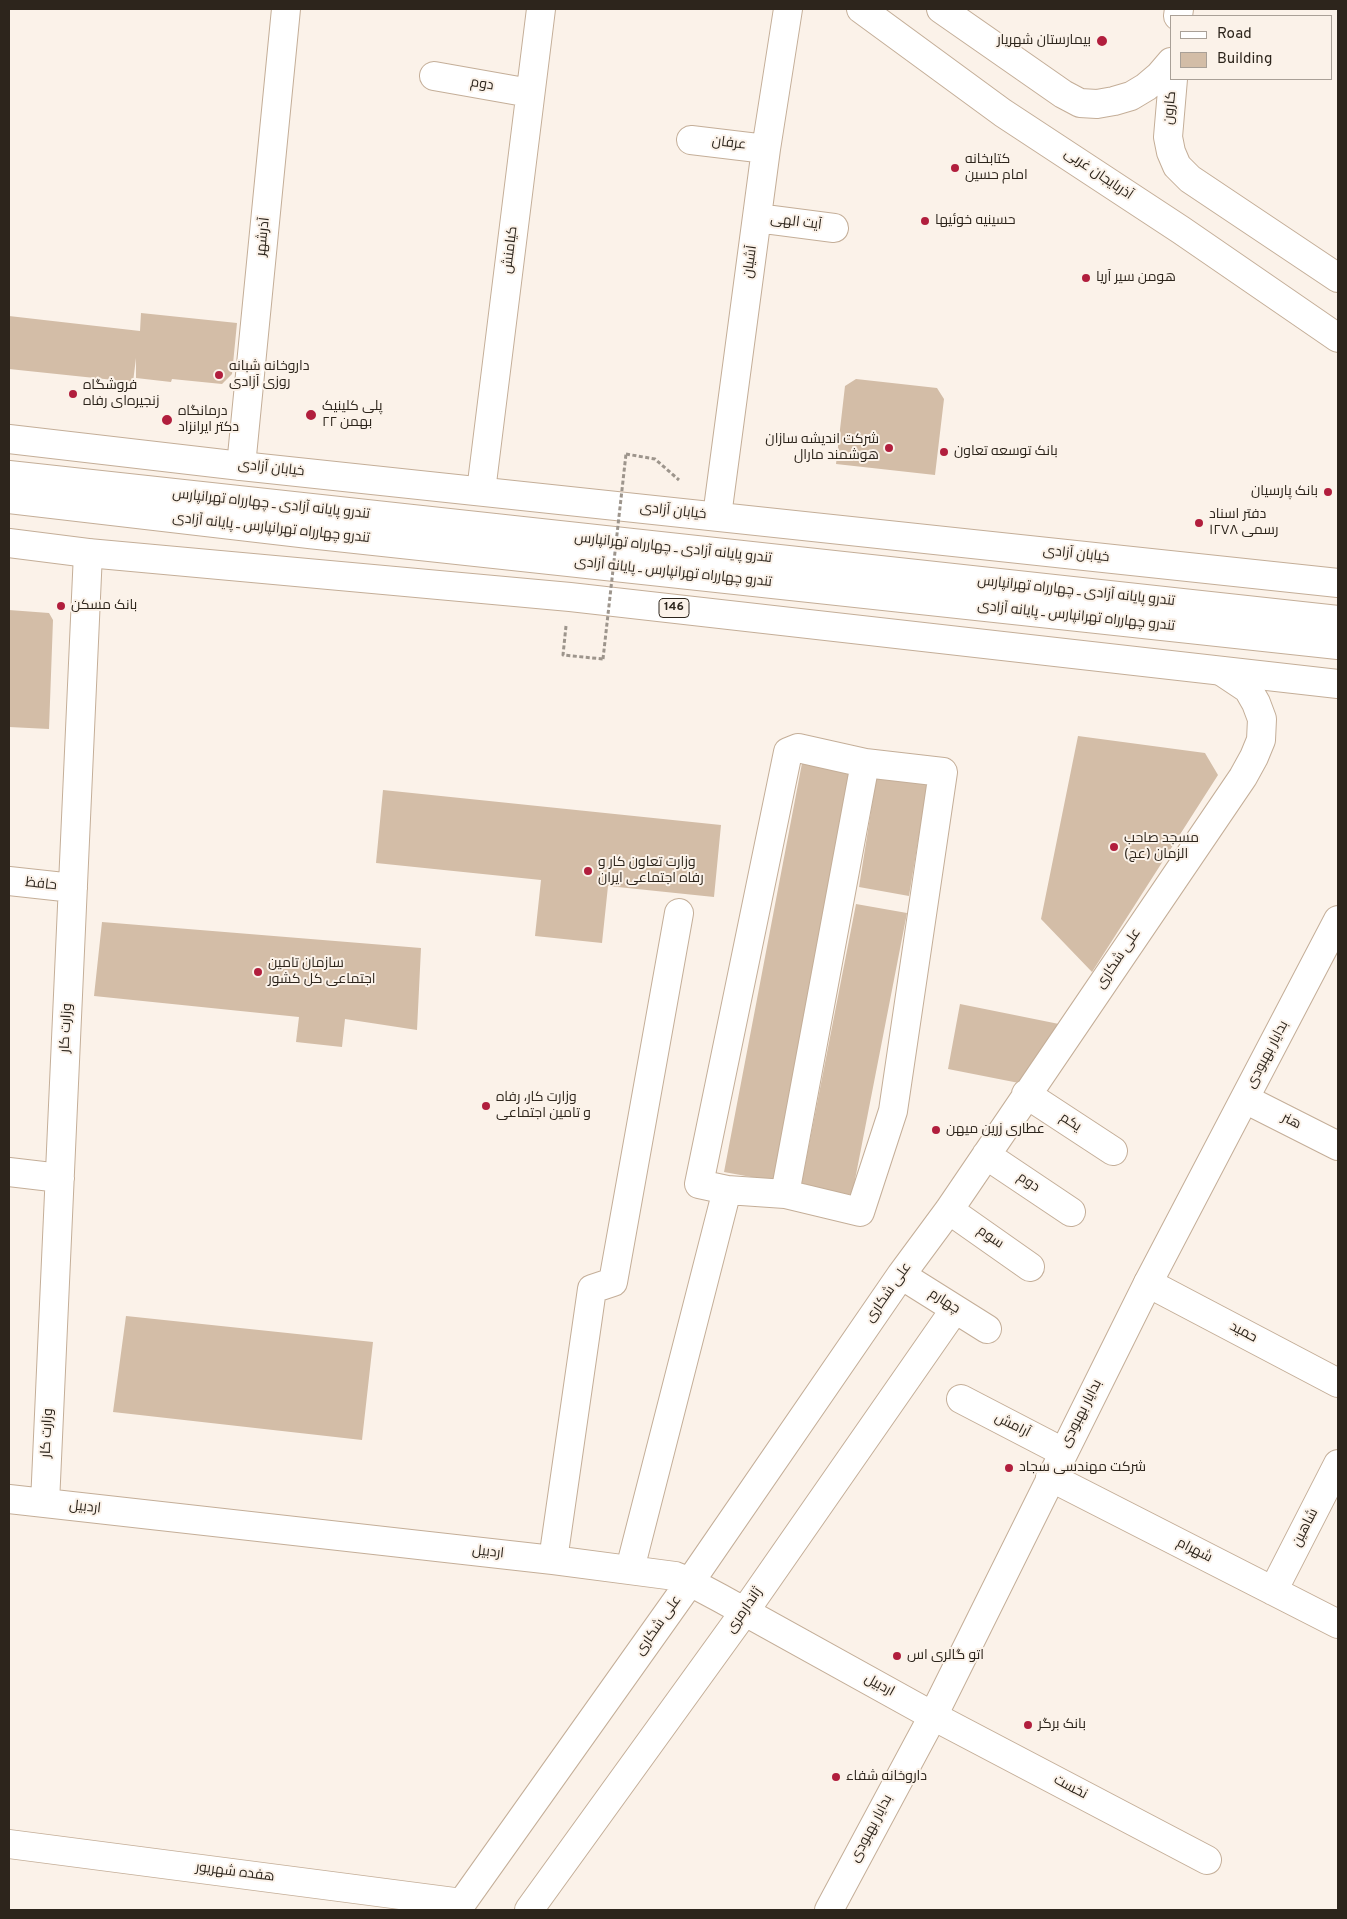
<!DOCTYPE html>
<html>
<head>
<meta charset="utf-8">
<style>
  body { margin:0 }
  #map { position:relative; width:1347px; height:1919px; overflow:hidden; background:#fbf2e9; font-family:Overpass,sans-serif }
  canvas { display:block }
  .frame { position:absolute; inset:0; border:10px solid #2d251c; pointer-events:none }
  .legend { position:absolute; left:1170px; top:15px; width:162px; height:65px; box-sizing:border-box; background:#fbf2e9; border:1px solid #a9a097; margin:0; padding:6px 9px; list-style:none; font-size:15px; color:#2d251c }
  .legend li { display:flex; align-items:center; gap:10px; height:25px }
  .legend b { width:25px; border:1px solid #a9a097 }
</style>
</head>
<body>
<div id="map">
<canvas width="1347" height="1919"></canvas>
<div class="frame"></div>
<ul class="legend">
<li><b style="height:6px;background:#fff"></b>Road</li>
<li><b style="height:14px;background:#d3bda7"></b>Building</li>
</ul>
</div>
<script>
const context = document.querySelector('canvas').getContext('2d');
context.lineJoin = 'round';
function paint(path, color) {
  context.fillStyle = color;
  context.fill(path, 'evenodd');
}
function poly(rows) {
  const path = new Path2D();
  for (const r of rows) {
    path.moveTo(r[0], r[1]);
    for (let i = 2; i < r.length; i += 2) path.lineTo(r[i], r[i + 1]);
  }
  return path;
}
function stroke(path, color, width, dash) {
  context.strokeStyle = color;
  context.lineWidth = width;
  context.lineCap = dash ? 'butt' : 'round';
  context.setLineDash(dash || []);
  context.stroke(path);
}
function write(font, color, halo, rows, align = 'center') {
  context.font = font + ' Overpass,Cairo,sans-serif';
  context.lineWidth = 4;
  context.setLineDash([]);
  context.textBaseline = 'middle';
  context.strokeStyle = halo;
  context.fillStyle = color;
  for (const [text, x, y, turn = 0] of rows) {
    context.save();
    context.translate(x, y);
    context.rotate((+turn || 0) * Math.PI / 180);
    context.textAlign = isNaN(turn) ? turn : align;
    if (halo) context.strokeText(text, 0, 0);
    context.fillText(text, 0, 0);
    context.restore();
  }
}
const building = poly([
  [141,313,237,323,232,374,222,384,172,379,171,382,136,378,136,358,133,382,9,369,9,316,140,331],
  [856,379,937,388,944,399,935,475,836,464,845,386],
  [9,610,49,613,53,620,49,729,9,727],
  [1078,736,1205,753,1218,775,1092,972,1041,919],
  [803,758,853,767,773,1181,724,1172],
  [877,773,928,781,909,896,859,887],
  [383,790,721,825,714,897,608,886,602,943,535,936,541,880,376,863],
  [856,904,907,913,852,1195,801,1186],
  [102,922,421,948,417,1030,345,1019,342,1047,296,1042,299,1017,94,996],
  [960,1004,1059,1024,1019,1083,948,1069],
  [126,1316,373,1342,362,1440,113,1412]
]);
const path = poly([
  [626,454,655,459,679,480],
  [566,626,563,655,603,659]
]);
const minor = poly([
  [434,76,530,93],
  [691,140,766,149],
  [757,218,834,228],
  [241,466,286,9],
  [9,475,1338,620],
  [481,491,541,9],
  [9,499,309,534,1338,645],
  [717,516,766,149,788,9],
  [9,881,73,888],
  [1026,1094,1113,1151],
  [1245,1099,1338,1146],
  [986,1155,1071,1212],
  [9,1172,60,1178],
  [727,1190,699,1184,788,752,798,748,865,763],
  [949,1210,1030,1267],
  [901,1275,987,1329],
  [1148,1283,1338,1383],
  [961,1399,1063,1452],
  [1050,1477,1338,1624],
  [9,1499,553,1560,675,1576,690,1582,720,1598,933,1716,1207,1860],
  [45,1503,88,553],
  [553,1560,592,1289,613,1282,679,913],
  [630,1569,727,1190,785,1194,865,763,943,772,893,1111,860,1212,785,1194],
  [1273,1591,1338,1464],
  [9,1844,462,1903],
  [457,1910,690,1582,901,1275,949,1210,1243,777,1254,757,1261,740,1262,719,1256,703,1248,689,1221,671],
  [529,1910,745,1611,955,1309]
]);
const major = poly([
  [861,9,1003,113,1181,230,1338,338],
  [941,9,1063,94,1080,103,1097,104,1114,101,1131,96,1146,87,1159,76,1171,62],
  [1178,16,1179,9],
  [1173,79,1168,137,1171,152,1177,166,1190,179,1338,278],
  [9,439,241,466,1338,583],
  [9,543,88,553,570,597,1338,684],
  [829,1910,933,1716,1148,1283,1338,920]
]);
const pathBridge = poly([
  [603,659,626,454]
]);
const markers = [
  [1102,41,6,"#b11e3d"],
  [955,168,5,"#b11e3d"],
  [925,221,5,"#b11e3d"],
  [1086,278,5,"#b11e3d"],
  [219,375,5,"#b11e3d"],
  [73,394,5,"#b11e3d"],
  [311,415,6,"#b11e3d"],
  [167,420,6,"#b11e3d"],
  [889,448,5,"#b11e3d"],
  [944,452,5,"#b11e3d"],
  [1328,492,5,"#b11e3d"],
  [1199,523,5,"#b11e3d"],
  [61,606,5,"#b11e3d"],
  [1114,847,5,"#b11e3d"],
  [588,871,5,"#b11e3d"],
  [258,972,5,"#b11e3d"],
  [486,1106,5,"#b11e3d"],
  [936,1130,5,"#b11e3d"],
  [1009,1468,5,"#b11e3d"],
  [897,1656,5,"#b11e3d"],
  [1028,1725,5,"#b11e3d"],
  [836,1777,5,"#b11e3d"]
];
const shields = [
  [674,608,30]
];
const shieldNames = [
  ["146",674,608]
];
const poiNames = [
  ["بیمارستان شهریار",1091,41,"right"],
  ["کتابخانه",965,160],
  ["امام حسین",965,176],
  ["حسینیه خوئیها",935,221],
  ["هومن سیر آریا",1096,278],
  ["داروخانه شبانه",229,367],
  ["روزی آزادی",229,383],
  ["فروشگاه",83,386],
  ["زنجیره‌ای رفاه",83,402],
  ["پلی کلینیک",322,407],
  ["۲۲ بهمن",322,423],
  ["درمانگاه",178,412],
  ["دکتر ایرانزاد",178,428],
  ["شرکت اندیشه سازان",879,440,"right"],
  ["هوشمند مارال",879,456,"right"],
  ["بانک توسعه تعاون",954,452],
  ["بانک پارسیان",1318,492,"right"],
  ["دفتر اسناد",1209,515],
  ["رسمی ۱۲۷۸",1209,531],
  ["بانک مسکن",71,606],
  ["مسجد صاحب",1124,839],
  ["الزمان (عج)",1124,855],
  ["وزارت تعاون کار و",598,863],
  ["رفاه اجتماعی ایران",598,879],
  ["سازمان تامین",268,964],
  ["اجتماعی کل کشور",268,980],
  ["وزارت کار، رفاه",496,1098],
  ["و تامین اجتماعی",496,1114],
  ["عطاری زرین میهن",946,1130],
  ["شرکت مهندسی سجاد",1019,1468],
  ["اتو گالری اس",907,1656],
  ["بانک برگر",1038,1725],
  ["داروخانه شفاء",846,1777]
];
const streetNames = [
  ["دوم",482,85,10],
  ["کارون",1171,108,-85],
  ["عرفان",729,144,7],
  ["آذربایجان غربی",1098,175,34],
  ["آیت الهی",796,223,7],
  ["آذرشهر",264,237,-84],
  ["کیامنش",511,250,-83],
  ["آشیان",751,262,-82],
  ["خیابان آزادی",271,469,6],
  ["تندرو پایانه آزادی ـ چهارراه تهرانپارس",271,505,6],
  ["خیابان آزادی",673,512,6],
  ["تندرو چهارراه تهرانپارس ـ پایانه آزادی",271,529,6],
  ["تندرو پایانه آزادی ـ چهارراه تهرانپارس",673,549,6],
  ["خیابان آزادی",1076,555,6],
  ["تندرو چهارراه تهرانپارس ـ پایانه آزادی",673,573,6],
  ["تندرو پایانه آزادی ـ چهارراه تهرانپارس",1076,592,6],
  ["تندرو چهارراه تهرانپارس ـ پایانه آزادی",1076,617,6],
  ["حافظ",41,885,6],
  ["علی شکاری",1119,959,-56],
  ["وزارت کار",67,1028,-87],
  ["بدایار بهبودی",1268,1055,-62],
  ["هنر",1291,1122,27],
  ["یکم",1070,1123,33],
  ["دوم",1028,1183,34],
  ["سوم",990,1238,35],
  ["علی شکاری",889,1293,-55],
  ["چهارم",944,1302,32],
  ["حمید",1243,1333,28],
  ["بدایار بهبودی",1082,1414,-63],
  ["آرامش",1012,1426,27],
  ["وزارت کار",48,1433,-87],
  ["اردبیل",85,1508,6],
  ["شاهین",1306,1528,-63],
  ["شهرام",1194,1551,27],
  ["اردبیل",488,1553,6],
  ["ژاندارمری",745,1611,-55],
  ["علی شکاری",659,1626,-55],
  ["اردبیل",879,1686,29],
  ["نخست",1070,1788,28],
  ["بدایار بهبودی",872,1829,-62],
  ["هفده شهریور",235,1873,7]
];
paint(building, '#d3bda7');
stroke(minor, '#c4ae98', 30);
stroke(major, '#c4ae98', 30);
stroke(path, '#9d958c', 3, [4, 2.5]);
stroke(minor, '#fff', 28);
stroke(major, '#fff', 28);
stroke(pathBridge, '#9d958c', 3, [4, 2.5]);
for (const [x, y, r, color] of markers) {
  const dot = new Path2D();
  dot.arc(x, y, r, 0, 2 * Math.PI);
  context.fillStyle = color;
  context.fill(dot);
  stroke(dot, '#fbf2e9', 2);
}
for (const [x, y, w] of shields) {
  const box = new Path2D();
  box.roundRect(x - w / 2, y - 9.5, w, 19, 4);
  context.fillStyle = '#fbf2e9';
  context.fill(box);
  stroke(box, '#2d251c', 1);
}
write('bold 12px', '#2d251c', null, shieldNames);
write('14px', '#2d251c', '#fbf2e9', poiNames, 'left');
write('14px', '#2d251c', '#fbf2e9', streetNames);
</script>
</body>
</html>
